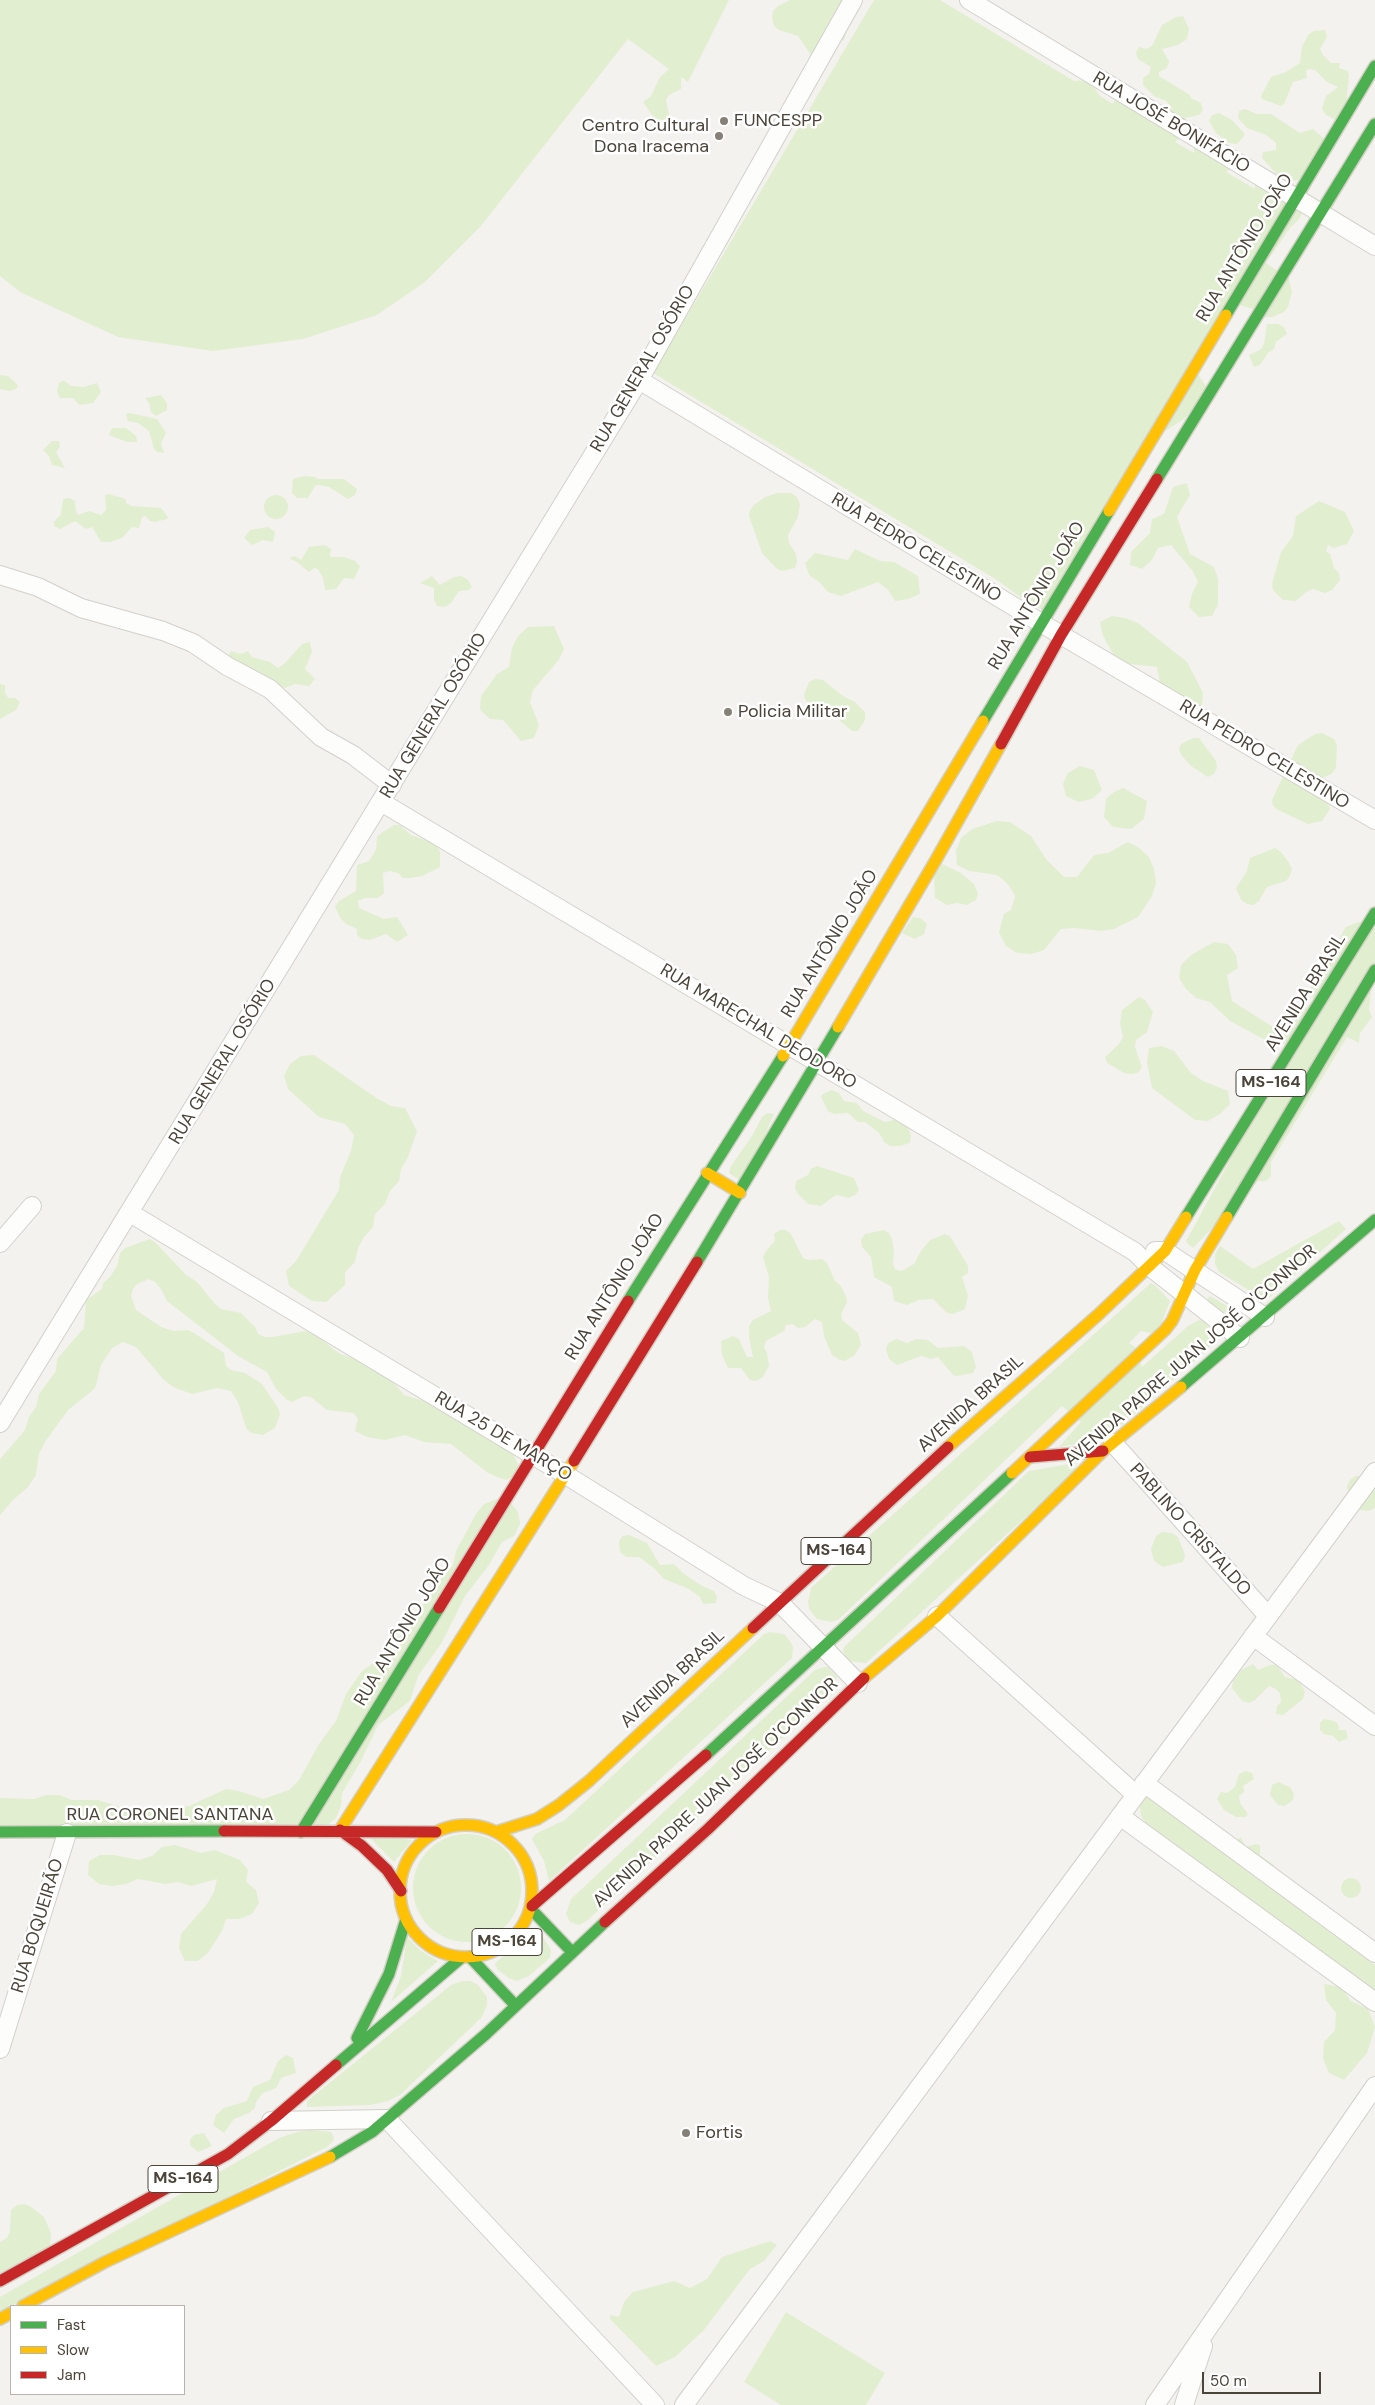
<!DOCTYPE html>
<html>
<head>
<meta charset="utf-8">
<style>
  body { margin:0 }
  #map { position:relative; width:1375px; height:2405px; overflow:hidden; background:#f4f2ee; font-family:"DM Sans",sans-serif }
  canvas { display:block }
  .legend { position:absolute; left:10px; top:2305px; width:175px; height:90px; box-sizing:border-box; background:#fff; border:1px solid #b7b4b0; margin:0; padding:6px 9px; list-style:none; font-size:15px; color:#4b4439 }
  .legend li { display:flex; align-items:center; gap:10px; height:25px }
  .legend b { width:25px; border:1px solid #b7b4b0 }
  .scale { position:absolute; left:1202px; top:2372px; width:119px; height:22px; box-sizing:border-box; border:2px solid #4b4439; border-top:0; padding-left:6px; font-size:15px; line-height:18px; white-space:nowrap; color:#4b4439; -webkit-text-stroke:4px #fff; paint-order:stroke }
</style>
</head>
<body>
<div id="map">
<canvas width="1375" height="2405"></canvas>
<ul class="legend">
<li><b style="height:6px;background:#4caf50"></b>Fast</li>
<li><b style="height:6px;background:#ffc107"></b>Slow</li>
<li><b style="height:6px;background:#c62828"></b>Jam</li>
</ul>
<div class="scale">50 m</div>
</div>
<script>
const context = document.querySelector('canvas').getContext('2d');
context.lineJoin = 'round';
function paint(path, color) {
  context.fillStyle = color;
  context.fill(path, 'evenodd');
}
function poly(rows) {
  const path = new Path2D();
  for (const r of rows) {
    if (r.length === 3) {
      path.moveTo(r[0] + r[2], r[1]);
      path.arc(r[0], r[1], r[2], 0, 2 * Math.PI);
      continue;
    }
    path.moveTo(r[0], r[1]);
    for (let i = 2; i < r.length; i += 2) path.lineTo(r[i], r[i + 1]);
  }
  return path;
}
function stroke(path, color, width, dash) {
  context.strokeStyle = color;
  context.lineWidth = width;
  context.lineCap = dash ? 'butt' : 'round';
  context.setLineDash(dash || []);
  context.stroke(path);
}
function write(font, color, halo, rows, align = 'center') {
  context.font = font + ' "DM Sans",sans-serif';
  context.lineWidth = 5;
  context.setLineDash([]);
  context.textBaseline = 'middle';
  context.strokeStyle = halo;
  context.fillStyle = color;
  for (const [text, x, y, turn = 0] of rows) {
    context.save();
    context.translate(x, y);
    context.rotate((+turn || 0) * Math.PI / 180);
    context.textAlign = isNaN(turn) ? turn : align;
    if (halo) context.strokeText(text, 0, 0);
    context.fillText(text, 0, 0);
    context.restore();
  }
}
const green = poly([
  [0,0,729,0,688,82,681,77,681,89,669,95,666,100,670,120,666,125,659,125,643,102,651,96,660,77,669,69,628,39,480,227,425,282,377,315,303,339,213,351,118,337,20,292,0,276],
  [790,0,852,0,855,10,844,40,813,58,798,36,779,30,774,26,772,18,773,11,778,6],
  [874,0,940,0,1074,81,1089,80,1100,96,1113,104,1117,95,1173,109,1166,101,1154,96,1143,85,1143,78,1149,74,1151,67,1138,59,1136,53,1139,47,1146,49,1152,46,1162,25,1176,17,1183,16,1189,29,1187,39,1178,45,1162,49,1169,61,1167,68,1159,72,1159,76,1190,95,1191,98,1201,103,1203,110,1199,115,1185,118,1184,135,1175,142,1194,153,1193,143,1198,132,1208,134,1237,164,1226,172,1255,189,1255,185,1261,181,1305,205,1300,218,1290,228,1266,263,1289,279,1292,292,1288,307,1284,312,1272,317,1265,317,1253,309,1239,305,1198,374,1209,391,1184,419,1165,431,1045,611,1031,605,997,580,653,373],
  [1325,30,1327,37,1320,49,1323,55,1331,63,1340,63,1339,68,1348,71,1349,76,1344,124,1326,115,1322,109,1326,96,1338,87,1327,82,1315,70,1309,69,1306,71,1307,78,1293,82,1284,104,1281,106,1262,99,1261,96,1271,77,1286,72,1300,63,1302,46,1309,34,1314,31],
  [1245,109,1257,114,1271,114,1300,133,1313,129,1329,143,1298,180,1284,182,1262,158,1263,152,1276,150,1276,143,1266,135,1247,128,1238,118,1239,111],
  [1219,113,1232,120,1244,133,1244,136,1237,144,1229,143,1216,133,1209,121,1212,115],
  [1267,324,1278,324,1284,327,1287,334,1276,342,1274,349,1268,353,1260,365,1254,367,1249,355,1260,350,1264,344],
  [0,375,8,376,16,383,18,386,16,389,10,391,0,389],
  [62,381,65,381,71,386,84,387,97,383,101,392,93,403,79,405,73,398,60,398,57,392,59,383],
  [161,395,167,403,167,410,156,416,151,412,149,403,145,398],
  [130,413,157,419,166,433,161,443,164,453,157,452,154,449,149,431,138,423,128,421,126,414],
  [112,428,126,428,136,436,137,442,127,442,109,435],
  [52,441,59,441,60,447,56,452,65,468,52,465,49,456,43,450],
  [304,476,316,477,317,479,344,479,357,489,355,495,348,499,329,487,318,485,315,486,308,498,297,498,292,493,293,479],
  [1187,483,1190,495,1177,517,1190,554,1214,567,1218,579,1218,605,1212,616,1199,617,1189,607,1192,594,1198,582,1192,570,1171,545,1158,548,1152,560,1142,569,1130,565,1131,552,1150,533,1152,519,1164,514,1173,487],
  [777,493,791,493,797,497,800,504,798,517,788,535,789,543,796,554,797,562,795,568,782,571,776,568,762,553,749,516,750,510,754,505,765,497],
  [108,494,123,498,126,500,126,503,132,506,161,508,168,517,167,519,155,522,150,521,145,516,142,517,139,528,132,527,122,538,110,542,101,542,92,527,86,529,75,521,60,529,54,526,54,522,61,514,63,499,69,498,75,501,76,512,78,515,89,511,101,515,106,510,105,495],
  [276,507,12],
  [1319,501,1345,512,1354,531,1347,544,1334,548,1328,545,1326,551,1330,554,1334,568,1339,573,1340,580,1332,590,1325,593,1313,589,1306,592,1296,601,1283,600,1273,590,1272,584,1281,552,1293,536,1296,516],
  [268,527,275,532,273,542,263,540,252,545,244,538,250,530],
  [325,545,331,549,330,557,344,557,355,561,360,566,354,579,344,578,336,589,325,590,323,578,318,569,314,568,309,572,297,562,289,558,295,556,301,560,309,547],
  [855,549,880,561,894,562,918,576,920,594,908,599,895,601,888,590,878,582,841,596,828,592,819,582,809,575,805,563,815,553,848,560],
  [432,576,440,585,454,577,461,576,468,580,472,587,469,590,459,591,451,603,445,607,437,606,434,600,434,588,420,583],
  [1112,616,1125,618,1138,623,1187,662,1203,693,1202,705,1194,711,1167,697,1160,683,1157,667,1130,664,1116,659,1103,636,1100,622],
  [554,626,564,649,558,661,533,690,530,702,539,725,534,738,521,741,503,720,490,719,480,710,481,696,497,674,509,667,512,648,518,636,528,627],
  [310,642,312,652,305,669,315,679,309,686,295,684,285,688,261,673,228,657,231,651,241,654,248,651,252,657,270,662,278,668,285,663,302,644],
  [815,679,823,680,843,696,855,702,865,712,865,720,858,731,852,731,832,714,806,701,804,695,809,682],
  [0,684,5,685,5,693,8,698,15,698,20,702,16,710,0,719],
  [1322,733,1334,739,1337,745,1336,768,1331,774,1320,779,1330,809,1322,821,1308,824,1278,810,1273,806,1272,800,1298,745,1315,734],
  [1193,738,1199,738,1216,761,1217,768,1214,774,1208,777,1191,766,1182,756,1179,750,1181,744],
  [1080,766,1094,770,1102,790,1092,799,1078,802,1066,796,1063,784,1068,773],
  [1123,788,1147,801,1144,819,1131,829,1113,827,1104,817,1106,799,1114,792],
  [997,821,1010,822,1031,836,1046,859,1064,877,1077,877,1094,855,1108,853,1128,842,1139,848,1149,857,1154,869,1156,883,1152,896,1138,917,1114,929,1101,931,1074,928,1061,929,1044,950,1031,954,1017,953,1006,946,999,932,1004,914,1011,910,1015,896,1008,884,997,875,969,871,957,865,956,851,961,838,972,829],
  [394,825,400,825,411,835,431,842,437,846,440,852,440,867,422,876,409,878,403,878,398,873,390,871,383,873,384,893,378,898,365,898,358,901,359,908,384,919,397,917,408,935,397,942,386,934,369,940,362,939,357,935,357,929,346,924,341,919,335,907,339,901,356,891,357,865,369,861,376,850,377,836],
  [1275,848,1281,852,1289,863,1292,869,1290,876,1286,881,1267,887,1259,901,1253,905,1247,904,1241,900,1236,888,1247,871,1250,858],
  [942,864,961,873,974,884,978,894,976,900,967,905,957,903,947,905,935,898,934,876],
  [913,917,920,918,927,924,924,934,915,939,902,933],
  [1358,922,1375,928,1375,958,1369,1009,1372,1017,1360,1033,1359,1043,1347,1037,1271,1162,1271,1176,1266,1181,1258,1181,1193,1248,1188,1244,1186,1241,1293,1045,1267,1041,1230,1021,1210,1002,1196,998,1186,989,1179,978,1181,965,1191,955,1214,942,1228,944,1236,955,1238,968,1227,975,1232,1001,1276,1029,1289,1027,1313,1000,1311,987,1346,927],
  [1139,997,1145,1000,1153,1012,1147,1032,1136,1040,1135,1047,1142,1067,1138,1073,1131,1074,1124,1073,1107,1063,1105,1057,1119,1044,1123,1037,1120,1024,1122,1010],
  [1162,1046,1174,1051,1191,1073,1203,1081,1228,1091,1230,1104,1220,1114,1208,1121,1195,1120,1152,1088,1147,1063,1149,1048],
  [314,1055,378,1099,391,1106,405,1108,417,1131,408,1157,401,1169,399,1181,390,1191,385,1204,375,1214,373,1227,364,1237,358,1248,355,1262,345,1272,345,1285,326,1302,312,1301,289,1286,286,1271,296,1261,339,1190,340,1177,351,1151,354,1135,345,1124,319,1117,288,1089,284,1076,290,1064,301,1056],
  [832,1090,839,1093,844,1101,857,1103,863,1111,885,1122,898,1119,907,1124,911,1136,910,1143,900,1146,890,1146,884,1142,879,1133,865,1122,858,1122,848,1113,834,1114,828,1111,821,1097,823,1094],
  [767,1113,774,1114,744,1183,729,1173,731,1166,752,1136,762,1117],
  [817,1166,854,1178,859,1190,855,1195,849,1198,836,1195,821,1206,808,1204,798,1194,795,1188,796,1181,808,1175,811,1169],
  [1339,1221,1346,1229,1269,1298,1260,1297,1219,1272,1215,1264,1215,1254,1220,1246,1253,1269],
  [780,1230,786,1230,791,1234,803,1258,809,1260,822,1259,827,1263,835,1281,840,1285,846,1296,847,1302,841,1314,842,1320,858,1333,861,1345,854,1356,844,1361,838,1359,832,1355,824,1336,822,1322,815,1319,805,1327,798,1328,792,1324,786,1325,784,1331,766,1341,764,1347,767,1353,769,1366,763,1377,756,1381,750,1380,741,1368,728,1368,722,1355,721,1341,733,1336,739,1339,747,1357,753,1357,749,1337,749,1326,753,1320,771,1311,768,1298,769,1277,763,1257,766,1251,775,1241,774,1234],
  [884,1230,889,1233,892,1239,894,1252,893,1265,896,1270,902,1271,914,1264,921,1251,930,1240,945,1234,950,1236,968,1266,968,1273,962,1277,968,1296,965,1309,953,1314,947,1313,933,1299,919,1300,907,1305,894,1301,892,1287,874,1277,871,1257,862,1247,861,1240,865,1234],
  [150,1239,156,1243,186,1275,197,1282,215,1304,221,1309,241,1313,255,1327,258,1334,265,1337,272,1337,306,1331,313,1333,340,1354,373,1365,390,1378,404,1395,430,1403,512,1452,521,1470,507,1480,500,1478,488,1473,451,1444,424,1442,405,1435,385,1440,367,1437,355,1431,358,1418,353,1413,327,1410,311,1397,304,1396,292,1402,286,1399,276,1389,267,1372,238,1356,167,1301,161,1289,155,1282,149,1279,137,1284,133,1289,131,1296,136,1310,161,1327,174,1331,188,1330,194,1333,224,1353,226,1366,231,1370,245,1373,262,1384,278,1408,280,1414,275,1428,263,1435,251,1433,246,1428,238,1402,231,1391,217,1388,192,1394,173,1387,163,1379,136,1347,123,1342,112,1348,101,1365,96,1386,92,1391,68,1410,45,1442,39,1454,36,1475,28,1487,13,1500,0,1515,0,1459,25,1430,29,1417,36,1407,39,1394,56,1371,57,1359,84,1328,86,1300,102,1289,103,1283,110,1277,117,1266,120,1253,125,1248],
  [1151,1283,1155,1285,1170,1301,1157,1335,1141,1331,1129,1343,1135,1347,1142,1367,1188,1326,1199,1320,1204,1321,1214,1333,1211,1345,1207,1350,1106,1439,1059,1447,1081,1422,1062,1406,838,1620,831,1622,817,1619,809,1609,808,1602,811,1588],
  [1210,1296,1236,1311,1236,1316,1232,1318,1208,1302,1207,1299],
  [897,1339,907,1343,916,1339,928,1340,938,1348,964,1346,972,1352,976,1367,973,1373,957,1376,953,1375,938,1357,931,1359,921,1356,897,1365,889,1359,886,1349,888,1343],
  [1075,1463,1075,1472,866,1663,848,1661,843,1651,844,1647,1029,1471],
  [1375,1475,1375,1508,1368,1511,1360,1510,1350,1500,1348,1494,1347,1486,1350,1480,1355,1476],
  [497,1499,510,1502,518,1512,520,1524,514,1536,502,1542,489,1565,465,1596,441,1644,418,1676,410,1701,378,1725,361,1761,342,1793,341,1806,336,1818,325,1827,0,1827,0,1798,34,1799,46,1795,59,1795,72,1800,98,1800,123,1808,148,1810,189,1806,226,1789,239,1791,263,1799,289,1790,299,1780,319,1744,336,1721,346,1694,362,1671,378,1660,384,1648,406,1631,415,1621,427,1596,453,1565,456,1551,476,1514,484,1504],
  [1162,1532,1172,1533,1178,1537,1185,1555,1183,1562,1163,1567,1154,1561,1151,1549,1156,1536],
  [629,1535,647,1543,660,1565,674,1564,683,1573,702,1586,714,1591,717,1597,716,1603,703,1604,700,1597,689,1589,664,1579,655,1569,639,1557,626,1557,620,1552,619,1541,623,1536],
  [770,1632,784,1634,790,1641,793,1647,792,1658,549,1881,544,1861,532,1839,535,1834,565,1820,764,1634],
  [1253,1664,1258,1670,1270,1665,1277,1665,1285,1677,1299,1680,1305,1692,1303,1699,1283,1715,1276,1714,1277,1706,1281,1702,1280,1694,1276,1689,1269,1686,1255,1700,1249,1703,1242,1701,1232,1688,1233,1681,1241,1670],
  [824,1667,828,1667,837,1677,834,1690,588,1920,579,1925,570,1922,566,1914,571,1899,815,1670],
  [1324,1719,1334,1721,1338,1724,1339,1730,1346,1730,1348,1738,1339,1742,1333,1736,1324,1734,1320,1730,1320,1723],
  [1246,1771,1252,1773,1254,1779,1243,1786,1244,1792,1239,1796,1240,1803,1248,1814,1246,1817,1236,1817,1224,1810,1217,1799,1221,1792,1227,1793,1235,1787,1239,1774],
  [1278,1782,1290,1787,1294,1794,1293,1800,1285,1806,1278,1805,1270,1795,1272,1785],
  [1155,1796,1227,1844,1240,1866,1269,1887,1290,1897,1302,1907,1305,1914,1375,1965,1375,1991,1345,1969,1295,1943,1292,1930,1268,1912,1246,1907,1229,1884,1163,1835,1151,1830,1141,1816,1139,1799],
  [366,1834,412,1840,394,1862],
  [467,1888,54],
  [1241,1837,1245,1847,1257,1844,1260,1846,1260,1855,1274,1865,1272,1870,1236,1841],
  [175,1845,201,1853,215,1850,240,1860,248,1870,246,1882,256,1890,259,1903,252,1914,239,1919,226,1919,222,1931,208,1953,198,1961,185,1961,179,1948,181,1934,207,1904,214,1892,217,1879,191,1886,178,1882,165,1884,138,1879,126,1884,112,1886,99,1884,88,1875,89,1861,100,1855,114,1855,139,1860,152,1856,162,1847],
  [1351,1888,10],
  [536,1932,540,1932,551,1950,550,1958,529,1976,517,1981,509,1978,499,1971,495,1965,496,1962],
  [407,1937,421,1951,438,1961,391,2002,401,1976],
  [462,1981,470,1981,478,1985,487,1997,487,2005,482,2017,400,2095,388,2101,370,2105,307,2107,307,2101,451,1985],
  [1324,1984,1341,1987,1351,2001,1368,2009,1375,2027,1367,2053,1344,2080,1329,2073,1323,2058,1324,2042,1335,2030,1336,2013,1326,2000],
  [286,2055,293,2058,296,2073,281,2078,276,2088,263,2093,256,2102,255,2108,249,2113,234,2119,224,2133,213,2125,216,2115,224,2108,247,2101,253,2087,270,2080,278,2061],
  [310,2130,331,2132,334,2138,333,2141,327,2147,0,2312,0,2297,279,2138,297,2132],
  [204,2133,212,2146,198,2152,190,2145,190,2140,194,2135],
  [24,2204,30,2206,44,2217,51,2233,50,2247,0,2283,0,2242,7,2238,10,2231,11,2210,17,2205],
  [770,2241,777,2245,764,2261,750,2269,703,2331,675,2357,656,2366,610,2319,610,2315,619,2317,624,2302,633,2292,674,2281,690,2288,707,2279,722,2257],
  [786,2312,885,2373,866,2405,781,2405,744,2382]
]);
const street = poly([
  [969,0,1375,246],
  [639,380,1061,635,1375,820],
  [0,575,38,587,81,608,163,631,193,643,227,666,270,689,321,737,353,755,392,785],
  [381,802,1135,1252,1149,1266,1240,1338],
  [130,1213,566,1475,744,1586,780,1603,858,1683],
  [0,1243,32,1206],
  [1155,1251,1165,1251,1265,1317],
  [0,1423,639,380,853,0],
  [1113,1443,1268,1616],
  [937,1616,1135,1794],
  [1253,1636,1375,1726],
  [1144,1783,1375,1953],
  [1120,1816,1375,2002],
  [0,2049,67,1833],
  [271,2121,387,2119,655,2405],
  [684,2405,1375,1472],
  [1155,2405,1375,2086],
  [1184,2405,1203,2346]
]);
const fast = poly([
  [1226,315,1375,66],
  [1157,479,1375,124],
  [983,721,1109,511],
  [1186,1217,1375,913],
  [1227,1217,1375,970],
  [697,1262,838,1027],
  [628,1301,783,1056],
  [1181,1387,1375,1220],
  [706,1755,1012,1473],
  [0,1832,224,1831],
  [301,1832,439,1608],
  [531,1909,572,1952],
  [470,1957,515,2005],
  [357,2038,389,1974,406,1919],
  [336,2065,461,1958],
  [330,2157,372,2132,486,2034,605,1922]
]);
const slow = poly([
  [1109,511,1226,315],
  [838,1027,937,858,1001,744],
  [783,1056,983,721],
  [707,1173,740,1193],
  [948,1447,1099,1314,1165,1251,1186,1217],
  [1012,1473,1165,1330,1172,1321,1195,1270,1227,1217],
  [864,1678,937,1616,1103,1451,1181,1387],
  [466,1891,66],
  [340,1830,574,1461],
  [496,1832,537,1819,559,1805,589,1781,753,1628],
  [23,2306,105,2262,330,2157],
  [0,2319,11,2313]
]);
const jam = poly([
  [1001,744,1061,635,1157,479],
  [1030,1457,1103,1451],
  [574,1461,697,1262],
  [439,1608,628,1301],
  [753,1628,948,1447],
  [340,1830,362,1846,387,1870,401,1891],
  [224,1831,436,1832],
  [532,1906,706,1755],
  [605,1922,708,1829,864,1678],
  [0,2281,228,2154,271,2121,336,2065]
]);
const markers = [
  [724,121,5,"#868178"],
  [719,136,5,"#868178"],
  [728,712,5,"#868178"],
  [686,2133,5,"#868178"]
];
const shields = [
  [1271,1083,70],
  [836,1551,70],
  [507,1942,70],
  [183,2179,70]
];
const shieldNames = [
  ["MS-164",1271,1083],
  ["MS-164",836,1551],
  ["MS-164",507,1942],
  ["MS-164",183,2179]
];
const poiNames = [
  ["FUNCESPP",734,121],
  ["Centro Cultural",709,126,"right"],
  ["Dona Iracema",709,147,"right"],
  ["Policia Militar",738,712],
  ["Fortis",696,2133]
];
const streetNames = [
  ["RUA JOSÉ BONIFÁCIO",1171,123,31],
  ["RUA ANTÔNIO JOÃO",1245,248,-59],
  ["RUA GENERAL OSÓRIO",643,369,-60],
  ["RUA PEDRO CELESTINO",916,548,31],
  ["RUA ANTÔNIO JOÃO",1037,596,-59],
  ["RUA GENERAL OSÓRIO",434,716,-59],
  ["RUA PEDRO CELESTINO",1264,755,31],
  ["RUA ANTÔNIO JOÃO",830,944,-59],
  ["AVENIDA BRASIL",1306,993,-58],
  ["RUA MARECHAL DEODORO",758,1027,31],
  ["RUA GENERAL OSÓRIO",223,1062,-59],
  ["RUA ANTÔNIO JOÃO",615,1287,-58],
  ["AVENIDA PADRE JUAN JOSÉ O'CONNOR",1191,1356,-41],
  ["AVENIDA BRASIL",971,1404,-42],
  ["RUA 25 DE MARÇO",503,1437,31],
  ["PABLINO CRISTALDO",1190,1530,48],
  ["RUA ANTÔNIO JOÃO",403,1632,-59],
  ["AVENIDA BRASIL",673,1679,-43],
  ["AVENIDA PADRE JUAN JOSÉ O'CONNOR",716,1793,-43],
  ["RUA CORONEL SANTANA",170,1815],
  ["RUA BOQUEIRÃO",38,1926,-73]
];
paint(green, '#e1eecf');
stroke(street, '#d2d0cb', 20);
stroke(fast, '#d3cfc5', 14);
stroke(slow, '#d3cfc5', 14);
stroke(jam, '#d3cfc5', 14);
stroke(street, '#fdfdfc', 18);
stroke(fast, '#4caf50', 11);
stroke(slow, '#ffc107', 11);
stroke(jam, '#c62828', 11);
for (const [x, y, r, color] of markers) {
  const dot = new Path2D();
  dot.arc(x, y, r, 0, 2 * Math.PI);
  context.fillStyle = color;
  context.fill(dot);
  stroke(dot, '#fff', 2);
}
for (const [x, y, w] of shields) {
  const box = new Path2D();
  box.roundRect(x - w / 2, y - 13.5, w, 27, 4);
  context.fillStyle = '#fff';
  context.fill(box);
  stroke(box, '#4b4439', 1);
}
write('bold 16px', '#4b4439', null, shieldNames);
write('18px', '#4b4439', '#fff', poiNames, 'left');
write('18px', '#4b4439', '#fff', streetNames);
</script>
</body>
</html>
